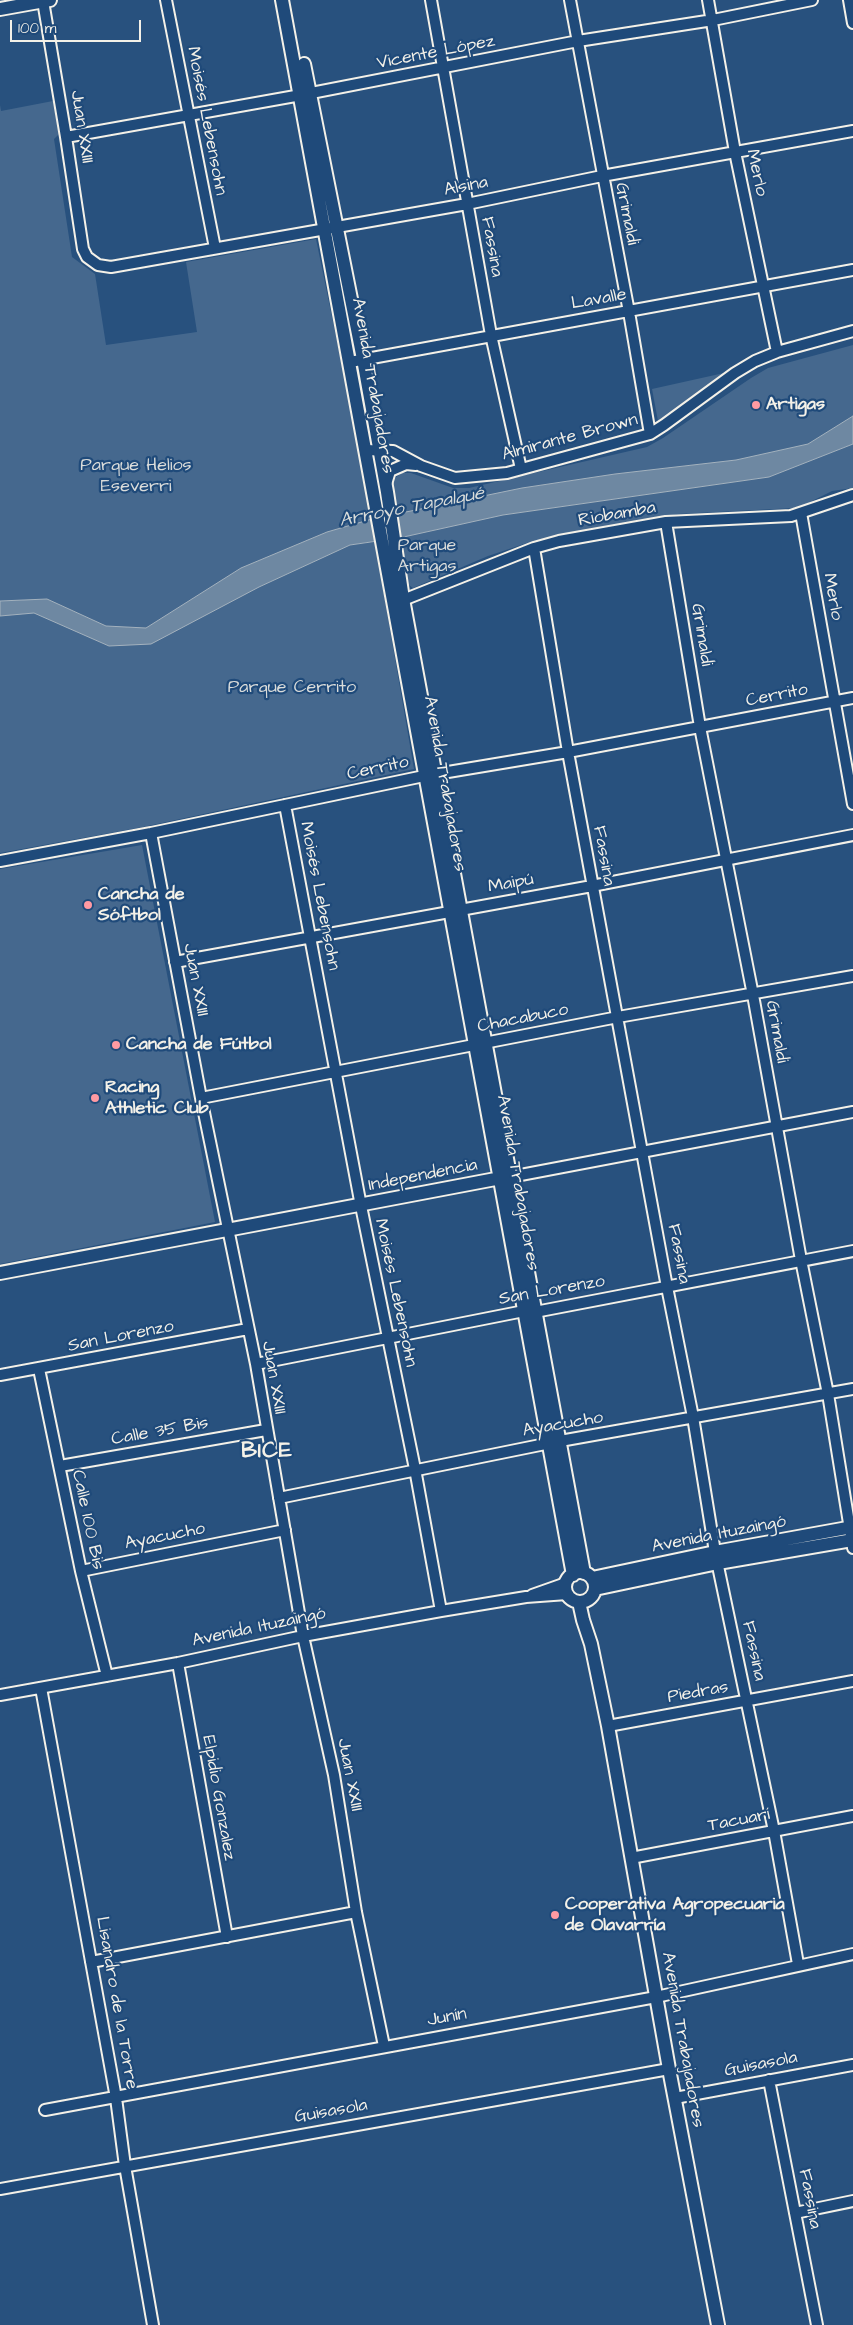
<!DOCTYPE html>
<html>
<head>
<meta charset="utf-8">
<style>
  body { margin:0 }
  #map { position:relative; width:853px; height:2325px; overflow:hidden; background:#28517e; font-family:"Architects Daughter",sans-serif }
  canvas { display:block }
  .scale { position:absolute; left:10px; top:20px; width:131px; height:22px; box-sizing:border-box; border:2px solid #f4f1e8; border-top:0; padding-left:6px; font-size:15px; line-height:18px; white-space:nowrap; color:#f4f1e8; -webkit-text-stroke:4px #1f4a7a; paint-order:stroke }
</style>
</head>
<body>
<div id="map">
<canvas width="853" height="2325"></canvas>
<div class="scale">100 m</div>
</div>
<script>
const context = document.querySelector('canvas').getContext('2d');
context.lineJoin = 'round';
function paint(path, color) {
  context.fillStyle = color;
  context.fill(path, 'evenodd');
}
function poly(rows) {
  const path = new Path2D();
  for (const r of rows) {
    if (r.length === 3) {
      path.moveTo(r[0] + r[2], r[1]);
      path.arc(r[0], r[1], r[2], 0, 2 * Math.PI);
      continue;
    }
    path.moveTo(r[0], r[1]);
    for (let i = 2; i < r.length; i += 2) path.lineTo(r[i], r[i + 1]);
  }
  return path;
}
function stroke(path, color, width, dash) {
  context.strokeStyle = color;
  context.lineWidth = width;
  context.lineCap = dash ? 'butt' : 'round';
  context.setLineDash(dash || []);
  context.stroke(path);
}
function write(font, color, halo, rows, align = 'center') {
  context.font = font + ' "Architects Daughter",sans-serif';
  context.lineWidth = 4.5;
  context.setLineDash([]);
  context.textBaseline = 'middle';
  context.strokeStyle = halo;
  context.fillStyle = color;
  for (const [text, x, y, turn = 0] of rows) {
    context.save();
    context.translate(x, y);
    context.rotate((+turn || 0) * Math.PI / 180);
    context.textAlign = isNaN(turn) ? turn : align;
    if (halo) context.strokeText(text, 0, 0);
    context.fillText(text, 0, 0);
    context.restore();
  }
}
const green = poly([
  [53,101,59,134,54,139,72,257,95,274,106,345,197,332,186,262,316,239,367,487,372,519,327,532,241,568,146,628,106,626,47,599,0,601,0,105,1,111],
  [853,345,853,416,808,444,736,460,615,474,522,488,395,516,392,484,395,478,402,473,411,473,453,488,469,488,647,447,663,438,751,378,768,368],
  [733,371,658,421,652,389],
  [853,444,853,488,832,491,804,505,795,508,678,514,533,541,488,556,413,588,406,583,399,538,503,515,769,477],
  [375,542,414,769,143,827,0,853,0,616,34,612,109,646,259,587,350,545],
  [142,845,215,1222,0,1264,0,869]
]);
const water = poly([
  [853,416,853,444,769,477,503,515,399,538,350,545,259,587,151,644,109,646,34,613,0,616,0,601,47,599,106,626,146,628,241,568,327,532,372,519,522,488,615,474,736,460,808,444,853,416]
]);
const minor = poly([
  [166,0,215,248],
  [431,0,491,335,521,469],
  [570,0,629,312,650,434],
  [708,0,735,152,777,352],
  [849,0,853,23],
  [43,1,66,137,83,249,87,257,98,265,111,267,467,204,602,176,853,131],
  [66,137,301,95,578,41,713,20,812,0],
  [350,362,853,270],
  [365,450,393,451,421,466,455,478,507,473,650,434,664,425,735,373,755,361,777,352,853,331],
  [386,484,390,471,406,464,416,465],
  [801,513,853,804],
  [666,522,700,727,753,995,801,1260,828,1394,853,1548],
  [534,548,568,752,667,1287,693,1417,715,1552,774,1831,798,1964],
  [398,602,534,548,559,541,666,522,791,516,853,495],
  [285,805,361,1206,415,1469,441,1611],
  [151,833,201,1098,256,1364,303,1636,334,1775,356,1912,384,2046],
  [0,861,151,833,424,776,568,752,853,698],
  [175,962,592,886,853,835],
  [201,1098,618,1017,853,976],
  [510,1177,853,1112],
  [256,1364,524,1311,535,1312,853,1251],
  [39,1369,81,1571,107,1676],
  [0,1375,248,1329],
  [60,1466,266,1430],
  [279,1498,560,1441,853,1389],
  [81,1571,285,1530],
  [532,1595,566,1583],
  [178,1663,227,1937],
  [41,1688,116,2098,125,2166,153,2325],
  [0,1695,178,1663,303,1636,441,1611,526,1597,567,1594],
  [608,1726,853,1681],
  [631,1858,853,1816],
  [91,1962,356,1912],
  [769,2080,817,2325],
  [675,2098,853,2065],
  [45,2110,656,1997,853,1954],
  [0,2189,669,2069],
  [795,2213,853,2201]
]);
const major = poly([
  [282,0,573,1575],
  [0,9,50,0],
  [304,64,363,359,387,492,403,599,584,1573],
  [0,1273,506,1177],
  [580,1587,15],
  [592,1578,715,1552,853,1527],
  [595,1589,718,1563,853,1540],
  [579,1602,583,1620,591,1644,608,1726,669,2069,718,2325]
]);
const markers = [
  [756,405,5,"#ff9aa2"],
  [88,905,5,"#ff9aa2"],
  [116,1045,5,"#ff9aa2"],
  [95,1098,5,"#ff9aa2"],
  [555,1915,5,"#ff9aa2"]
];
const streetNames = [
  ["Vicente López",436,53,-11],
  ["Moisés Lebensohn",206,121,79],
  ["Juan XXIII",81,127,81],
  ["Merlo",756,173,78],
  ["Alsina",466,187,-11],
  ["Grimaldi",626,214,79],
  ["Fassina",491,247,80],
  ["Lavalle",599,300,-10],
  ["Avenida Trabajadores",372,386,80],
  ["Almirante Brown",570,438,-15],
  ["Riobamba",617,515,-10],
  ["Merlo",832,597,80],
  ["Grimaldi",701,635,81],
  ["Cerrito",777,696,-11],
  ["Cerrito",378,769,-12],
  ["Avenida Trabajadores",444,784,80],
  ["Fassina",603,856,80],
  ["Maipú",511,884,-10],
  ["Moisés Lebensohn",319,896,79],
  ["Juan XXIII",195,980,79],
  ["Chacabuco",523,1019,-11],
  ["Grimaldi",776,1032,80],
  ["Independencia",423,1176,-11],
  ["Avenida Trabajadores",517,1183,80],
  ["Fassina",678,1254,79],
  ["San Lorenzo",552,1291,-10],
  ["Moisés Lebensohn",395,1293,78],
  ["San Lorenzo",121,1337,-11],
  ["Juan XXIII",273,1378,80],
  ["Ayacucho",563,1425,-10],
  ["Calle 35 Bis",160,1432,-10],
  ["Calle 100 Bis",87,1520,78],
  ["Avenida Ituzaingó",719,1535,-11],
  ["Ayacucho",165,1537,-11],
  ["Avenida Ituzaingó",259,1628,-12],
  ["Fassina",753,1651,78],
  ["Piedras",698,1693,-10],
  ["Juan XXIII",349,1775,79],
  ["Elpidio Gonzalez",218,1798,80],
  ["Tacuarí",739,1821,-11],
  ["Lisandro de la Torre",116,2003,80],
  ["Junín",447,2018,-10],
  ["Avenida Trabajadores",682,2040,80],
  ["Guisasola",761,2065,-11],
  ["Guisasola",331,2112,-10],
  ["Fassina",809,2199,79]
];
const poiNames = [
  ["Artigas",766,405],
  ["Cancha de",98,895],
  ["Sóftbol",98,916],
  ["Cancha de Fútbol",126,1045],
  ["Racing",105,1088],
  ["Athletic Club",105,1109],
  ["Cooperativa Agropecuaria",565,1905],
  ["de Olavarría",565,1926]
];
const parkNames = [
  ["Parque Helios",136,466],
  ["Eseverri",136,487],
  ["Parque",427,546],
  ["Artigas",427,567],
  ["Parque Cerrito",292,688]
];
const waterNames = [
  ["Arroyo Tapalqué",412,508,-11]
];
const districtNames = [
  ["BICE",267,1452]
];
paint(green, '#45688e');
paint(water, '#6e88a2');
stroke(water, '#a4b2be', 1);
stroke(minor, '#f4f1e8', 14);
stroke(major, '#f4f1e8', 16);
stroke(minor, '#1f4a7a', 10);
stroke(major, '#1f4a7a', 12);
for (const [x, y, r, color] of markers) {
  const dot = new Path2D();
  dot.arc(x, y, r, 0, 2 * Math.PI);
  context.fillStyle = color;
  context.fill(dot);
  stroke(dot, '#1f4a7a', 2);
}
write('18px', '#f4f1e8', '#1f4a7a', streetNames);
write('bold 18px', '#f4f1e8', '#1f4a7a', poiNames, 'left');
write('18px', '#dadcda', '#1f4a7a', parkNames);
write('italic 19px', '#d9dcda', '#1f4a7a', waterNames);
context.letterSpacing = '1px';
write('bold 22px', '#f4f1e8', '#1f4a7a', districtNames);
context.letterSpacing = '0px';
</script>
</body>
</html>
